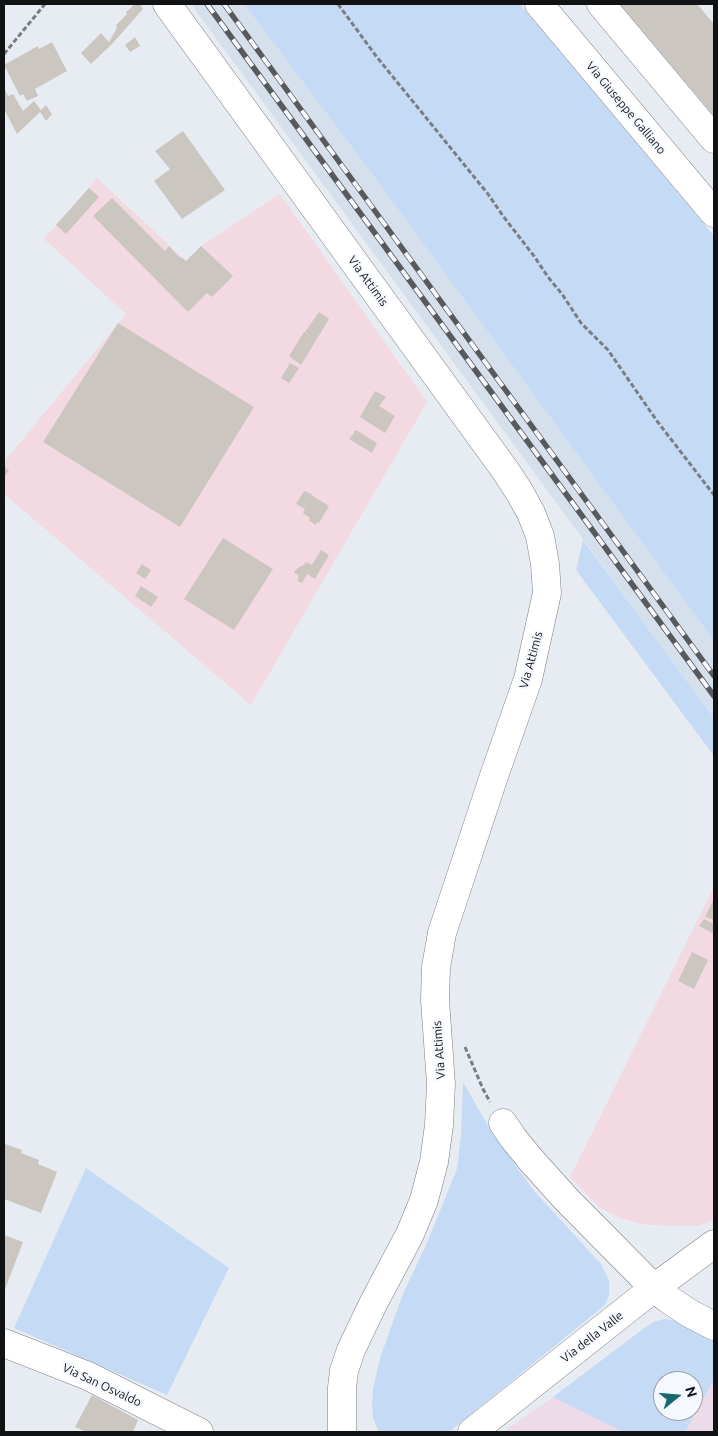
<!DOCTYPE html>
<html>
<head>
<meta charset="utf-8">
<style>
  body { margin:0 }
  #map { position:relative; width:718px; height:1436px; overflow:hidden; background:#e7ecf3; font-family:Ubuntu,sans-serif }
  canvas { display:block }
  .frame { position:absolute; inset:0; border:5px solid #101214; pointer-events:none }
  .north { position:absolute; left:653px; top:1371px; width:50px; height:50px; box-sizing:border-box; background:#f5f9ff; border:1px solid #999da1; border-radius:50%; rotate:73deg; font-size:14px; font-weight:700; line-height:20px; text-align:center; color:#101214 }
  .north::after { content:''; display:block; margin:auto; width:18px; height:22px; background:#1a686c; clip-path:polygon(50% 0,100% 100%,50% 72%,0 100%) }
</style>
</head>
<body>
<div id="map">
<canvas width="718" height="1436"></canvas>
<div class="frame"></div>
<div class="north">N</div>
</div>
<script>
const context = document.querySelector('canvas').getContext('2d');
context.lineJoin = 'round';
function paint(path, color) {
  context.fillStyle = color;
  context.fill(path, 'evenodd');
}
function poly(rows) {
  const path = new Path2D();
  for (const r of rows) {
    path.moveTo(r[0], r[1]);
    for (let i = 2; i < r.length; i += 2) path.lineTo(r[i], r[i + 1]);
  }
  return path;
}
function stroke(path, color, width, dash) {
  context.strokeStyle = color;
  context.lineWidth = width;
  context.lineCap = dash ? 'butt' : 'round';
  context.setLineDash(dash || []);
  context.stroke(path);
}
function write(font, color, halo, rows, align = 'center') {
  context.font = font + ' Ubuntu,sans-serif';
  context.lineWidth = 4.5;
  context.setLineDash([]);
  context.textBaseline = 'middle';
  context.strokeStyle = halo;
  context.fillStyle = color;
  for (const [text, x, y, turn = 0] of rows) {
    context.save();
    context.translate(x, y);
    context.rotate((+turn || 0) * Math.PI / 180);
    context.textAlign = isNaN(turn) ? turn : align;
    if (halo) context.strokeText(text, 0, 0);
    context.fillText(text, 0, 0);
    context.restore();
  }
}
const commercial = poly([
  [714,1380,714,1432,685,1432],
  [553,1397,623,1432,503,1432]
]);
const industrial = poly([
  [97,178,186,261,201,246,280,194,427,402,251,705,4,494,4,462,126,314,44,239],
  [714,887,714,1220,698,1226,647,1225,623,1219,600,1208,570,1177]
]);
const built = poly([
  [191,4,244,4,367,167,714,641,714,718]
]);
const green = poly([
  [244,4,520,4,714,236,714,641,367,167],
  [583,540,714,718,714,756,576,570],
  [463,1082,494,1136,535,1192,601,1264,609,1281,609,1295,605,1305,449,1432,379,1432,373,1418,372,1404,373,1389,380,1358,403,1294,426,1245,457,1169,461,1135],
  [86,1168,229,1268,167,1395,14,1328],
  [666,1319,677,1321,714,1339,714,1380,685,1432,623,1432,553,1397,647,1326,656,1321],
  [663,1381,693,1381,693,1411,663,1411]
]);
const building = poly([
  [135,4,140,4,143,9,112,44,91,64,81,53,101,33,109,42,117,28,116,25,127,14,126,12],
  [620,4,697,4,714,24,714,116],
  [135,37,140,46,130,52,125,45],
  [52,42,67,71,35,89,38,96,27,101,23,94,20,96,4,65,38,46,39,49],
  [4,88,8,96,13,94,23,111,34,101,41,110,46,105,52,114,46,121,40,112,17,134,4,109],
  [183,131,225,190,182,219,154,181,170,169,155,151],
  [89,188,99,197,66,234,56,225],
  [112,198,165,251,169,246,180,258,181,257,186,261,201,246,233,276,212,297,207,293,188,312,93,216],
  [319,312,329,319,301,365,289,356,304,332,310,336,305,332],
  [118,323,254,407,180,527,43,442],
  [290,363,299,368,289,383,281,378],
  [375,391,386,397,379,406,395,416,385,433,360,417],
  [356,430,377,443,372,453,349,439],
  [4,466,9,471,4,477],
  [304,491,312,494,311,495,329,506,319,523,317,522,316,525,309,521,310,518,303,513,305,509,296,504],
  [223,538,273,569,234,630,184,599],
  [321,550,329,555,315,579,307,574,302,583,297,581,299,576,294,572,298,568,301,566,303,566,306,562,312,565],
  [142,564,151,570,145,579,136,573],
  [141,586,158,597,151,607,135,596],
  [713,901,714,902,714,920,705,917],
  [704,919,714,924,714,931,712,933,699,926],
  [692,952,708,960,694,989,678,981],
  [5,1144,22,1150,21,1153,39,1160,38,1164,57,1172,41,1213,4,1199,4,1148],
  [4,1235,23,1242,4,1292],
  [92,1395,138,1420,133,1432,86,1432,75,1427]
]);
const path = poly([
  [338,4,376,56,488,194,503,216,534,256,548,277,562,294,581,323,608,350,657,421,714,495],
  [4,54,45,4],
  [465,1047,483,1089,490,1102]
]);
const minor = poly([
  [167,4,505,470,520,493,531,513,540,536,545,564,547,593,528,679,494,776,442,933,436,967,435,1000,441,1084,439,1125,434,1162,424,1200,410,1234,373,1304,351,1350,344,1371,342,1388,342,1432],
  [539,4,714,213],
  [601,4,714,139],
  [503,1123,513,1138,531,1160,566,1199,654,1288,668,1299,689,1313,714,1326],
  [4,1343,88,1376,199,1432],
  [472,1432,654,1288,714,1244]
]);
const rail = poly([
  [207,4,714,696],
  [224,4,714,676]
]);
const streetNames = [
  ["Via Giuseppe Galliano",626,108,50],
  ["Via Attimis",368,281,54],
  ["Via Attimis",531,660,-75],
  ["Via Attimis",439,1050,-94],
  ["Via della Valle",592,1337,-38],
  ["Via San Osvaldo",102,1385,25]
];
paint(commercial, '#eedbea');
paint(industrial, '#f3dae2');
paint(built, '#d6e0ed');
paint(green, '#c5daf4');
paint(building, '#ccc6c0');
stroke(minor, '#7a7f85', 29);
stroke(path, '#7a7d82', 3, [5, 2.5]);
stroke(minor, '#fff', 28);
stroke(rail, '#575a5d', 5.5);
stroke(rail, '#f5f9ff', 4, [11]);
write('12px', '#101214', '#f5f9ff', streetNames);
</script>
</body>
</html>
